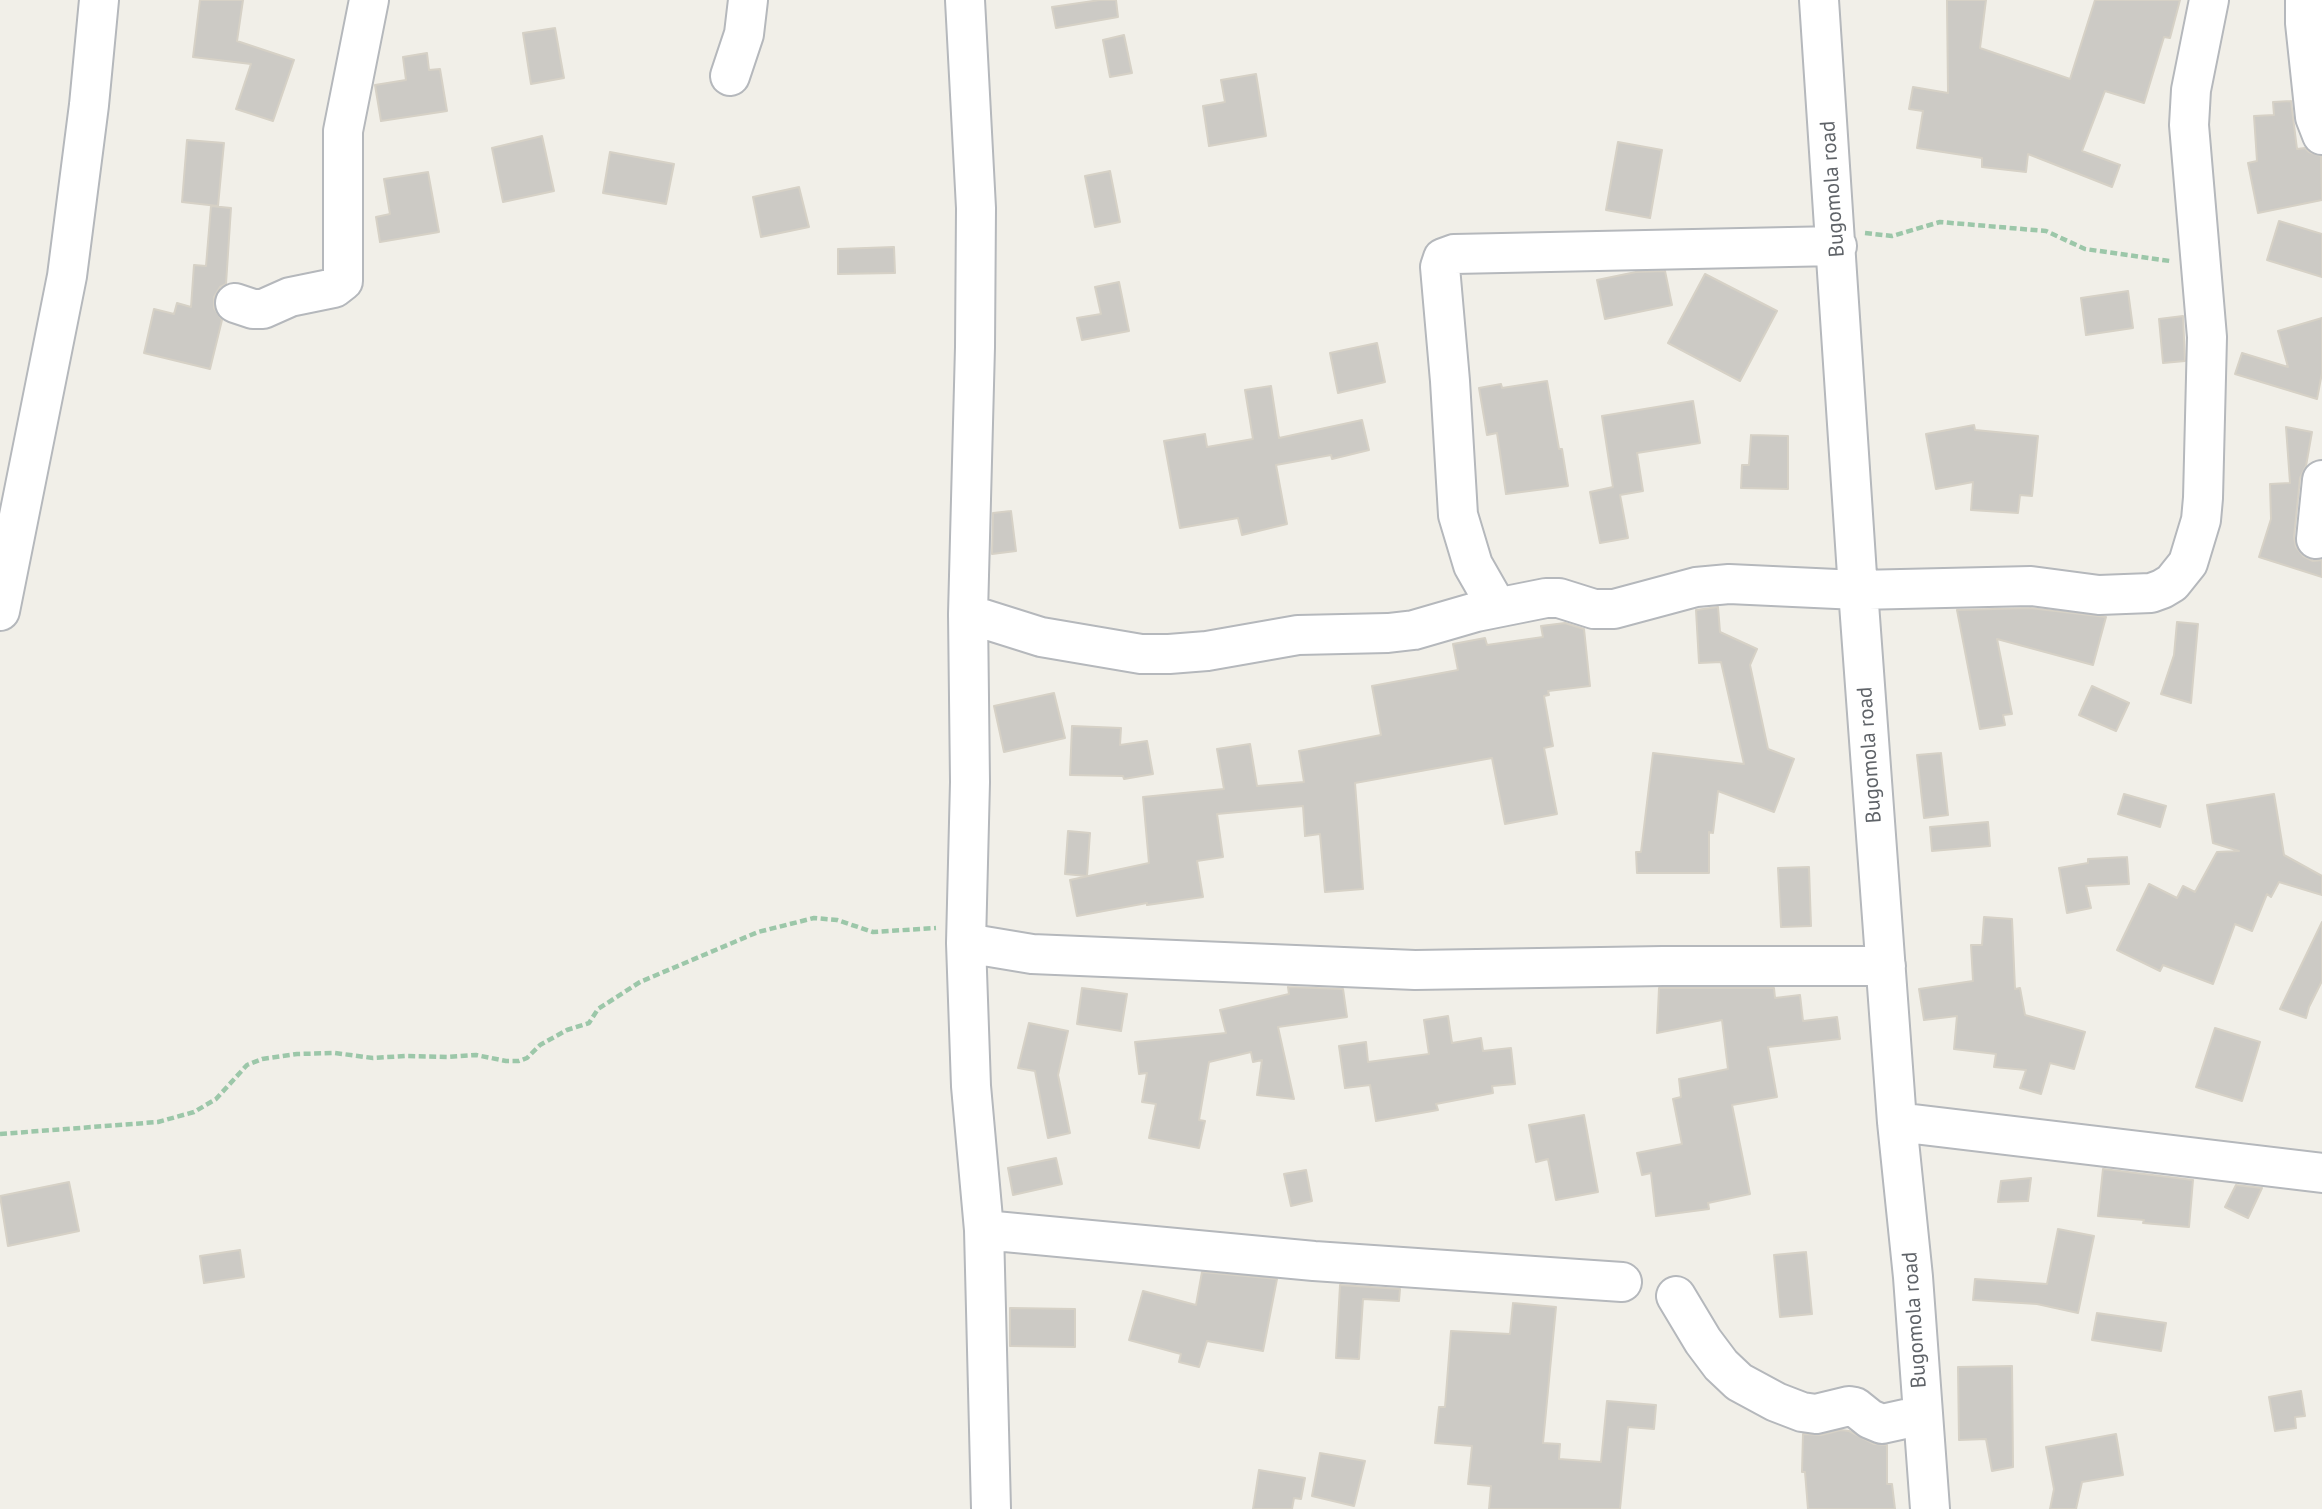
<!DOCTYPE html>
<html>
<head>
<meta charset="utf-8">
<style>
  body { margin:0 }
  canvas { display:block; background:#f1efe8 }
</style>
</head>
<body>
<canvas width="2322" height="1509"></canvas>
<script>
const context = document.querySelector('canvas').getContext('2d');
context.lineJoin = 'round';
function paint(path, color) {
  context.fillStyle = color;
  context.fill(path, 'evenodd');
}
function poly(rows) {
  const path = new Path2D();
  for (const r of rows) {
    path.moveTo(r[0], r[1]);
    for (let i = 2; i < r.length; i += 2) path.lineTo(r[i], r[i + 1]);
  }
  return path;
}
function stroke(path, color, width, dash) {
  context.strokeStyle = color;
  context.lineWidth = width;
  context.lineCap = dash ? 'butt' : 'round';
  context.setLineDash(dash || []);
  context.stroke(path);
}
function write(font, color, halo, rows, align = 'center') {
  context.font = font + ' "PT Sans",sans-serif';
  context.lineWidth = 6;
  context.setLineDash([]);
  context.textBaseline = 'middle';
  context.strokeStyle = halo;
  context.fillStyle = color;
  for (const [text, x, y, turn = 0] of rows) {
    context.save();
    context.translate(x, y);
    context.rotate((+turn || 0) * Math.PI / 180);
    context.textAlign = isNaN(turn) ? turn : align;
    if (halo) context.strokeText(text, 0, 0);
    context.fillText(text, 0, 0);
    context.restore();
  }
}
const building = poly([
  [200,0,243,0,237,41,294,60,273,121,236,109,251,64,193,57,200,0],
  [1100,0,1116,0,1118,17,1056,28,1052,7,1100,0],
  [1947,0,1986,0,1980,48,2070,79,2095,0,2180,0,2170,38,2164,37,2144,103,2105,91,2082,151,2120,165,2112,187,2028,154,2026,172,1982,167,1982,158,1917,148,1923,111,1909,109,1913,87,1948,93,1947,0],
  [555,28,564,78,531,84,523,33,555,28],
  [1124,35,1132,73,1110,77,1103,40,1124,35],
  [427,53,429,70,440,69,447,111,381,121,375,85,406,80,403,57,427,53],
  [1256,74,1266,136,1209,146,1203,106,1225,102,1221,80,1256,74],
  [2291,101,2297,149,2305,148,2309,152,2321,156,2322,200,2258,213,2248,163,2257,161,2254,116,2274,115,2273,102,2291,101],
  [542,136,554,191,503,202,492,148,542,136],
  [187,140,224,143,218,206,182,202,187,140],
  [1618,142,1662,150,1650,218,1606,210,1618,142],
  [610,152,674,164,666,204,603,193,610,152],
  [1110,171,1120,222,1095,227,1085,176,1110,171],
  [428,172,439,232,380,242,376,217,390,214,384,179,428,172],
  [799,187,809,227,761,237,753,197,799,187],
  [211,206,231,208,226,284,220,287,214,297,214,308,222,320,210,369,144,353,154,309,174,314,177,303,191,307,194,265,206,266,211,206],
  [2279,221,2322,234,2322,277,2267,260,2279,221],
  [894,247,895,273,838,274,838,249,894,247],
  [1665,271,1672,305,1605,319,1597,280,1636,272,1665,271],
  [1705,274,1777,311,1740,381,1668,343,1705,274],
  [1119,282,1129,331,1082,340,1077,318,1101,314,1095,287,1119,282],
  [2128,291,2133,328,2086,335,2081,298,2128,291],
  [2183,316,2185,361,2163,363,2159,319,2183,316],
  [2322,318,2322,373,2317,399,2235,374,2242,353,2288,367,2278,331,2322,318],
  [1377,343,1385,382,1338,393,1330,353,1377,343],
  [1547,381,1559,449,1562,449,1568,486,1506,494,1497,433,1487,435,1479,388,1501,384,1502,388,1547,381],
  [1271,386,1279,438,1362,420,1369,450,1332,459,1331,455,1276,465,1287,524,1242,535,1238,518,1180,528,1164,441,1205,434,1207,447,1253,439,1245,390,1271,386],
  [1693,401,1700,443,1637,453,1643,491,1620,495,1628,538,1600,543,1590,492,1613,487,1602,416,1693,401],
  [1974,425,1975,430,2038,436,2032,496,2020,495,2018,513,1971,510,1973,482,1936,489,1926,434,1974,425],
  [2286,427,2312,432,2306,466,2300,478,2294,537,2296,547,2303,556,2313,561,2322,560,2322,577,2259,557,2271,519,2270,484,2290,483,2286,427],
  [1751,435,1788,436,1788,489,1741,488,1742,465,1749,465,1751,435],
  [1011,511,1016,551,992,554,993,513,1011,511],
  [1718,607,1720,632,1757,649,1750,665,1768,749,1794,759,1774,812,1718,791,1713,833,1709,832,1709,873,1637,873,1636,852,1641,852,1653,753,1744,764,1721,662,1699,663,1696,610,1718,607],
  [2030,608,2106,617,2093,665,1997,639,2012,714,2003,715,2005,725,1980,729,1957,610,2030,608],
  [2177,622,2198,624,2191,703,2161,694,2174,655,2177,622],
  [1565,623,1584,629,1590,686,1548,691,1549,695,1544,696,1553,746,1544,748,1557,814,1505,824,1492,758,1355,783,1363,889,1325,892,1320,834,1305,836,1303,806,1217,814,1223,857,1197,861,1203,897,1147,905,1147,903,1077,916,1070,880,1149,863,1143,797,1224,789,1217,749,1250,744,1257,786,1304,782,1299,751,1381,735,1372,686,1458,670,1453,644,1485,638,1487,645,1543,637,1541,626,1565,623],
  [2092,686,2129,703,2116,731,2079,715,2092,686],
  [1054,693,1065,738,1004,752,994,706,1054,693],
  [1072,726,1121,728,1120,745,1147,741,1153,774,1124,779,1123,776,1070,775,1072,726],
  [1941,753,1948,815,1924,818,1917,755,1941,753],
  [2124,794,2166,806,2160,827,2118,814,2124,794],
  [2274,794,2284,855,2322,876,2322,895,2279,882,2271,897,2267,894,2252,931,2235,924,2213,984,2163,965,2160,971,2117,950,2149,884,2177,898,2183,886,2195,892,2217,852,2239,851,2213,843,2207,805,2274,794],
  [1988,822,1990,846,1932,851,1930,827,1988,822],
  [1068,831,1090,833,1087,876,1065,874,1068,831],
  [2127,857,2129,884,2086,886,2091,908,2067,913,2059,868,2088,863,2088,859,2127,857],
  [1809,867,1811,926,1781,927,1778,868,1809,867],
  [1984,917,2012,919,2015,989,2020,988,2025,1015,2085,1032,2074,1069,2050,1063,2041,1094,2020,1088,2026,1070,1994,1067,1996,1054,1954,1049,1957,1016,1924,1020,1919,989,1973,981,1971,945,1982,945,1984,917],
  [2322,922,2322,981,2309,1007,2306,1018,2280,1009,2322,922],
  [1288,987,1343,989,1347,1017,1278,1027,1294,1099,1257,1095,1262,1060,1253,1062,1251,1052,1209,1062,1199,1120,1205,1121,1199,1148,1149,1138,1156,1104,1142,1102,1147,1073,1139,1074,1135,1042,1226,1033,1220,1010,1289,994,1288,987],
  [1082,988,1127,994,1121,1031,1077,1024,1082,988],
  [1659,988,1774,988,1775,998,1800,995,1803,1021,1837,1017,1840,1039,1768,1047,1777,1097,1732,1105,1750,1194,1708,1203,1709,1209,1656,1216,1651,1173,1642,1175,1637,1153,1682,1144,1673,1099,1681,1097,1679,1079,1728,1069,1722,1020,1657,1033,1659,988],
  [1448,1016,1452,1043,1481,1038,1483,1051,1511,1048,1515,1084,1492,1086,1493,1093,1436,1104,1438,1110,1376,1121,1370,1085,1345,1088,1339,1046,1366,1042,1368,1062,1429,1054,1424,1020,1448,1016],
  [1029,1023,1068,1031,1058,1075,1070,1133,1048,1138,1035,1071,1018,1068,1029,1023],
  [2215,1028,2260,1042,2242,1101,2196,1087,2215,1028],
  [1584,1115,1598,1192,1556,1200,1548,1159,1536,1162,1529,1125,1584,1115],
  [1056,1158,1062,1184,1013,1195,1008,1168,1056,1158],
  [2103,1169,2193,1180,2189,1227,2143,1223,2144,1220,2098,1216,2103,1169],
  [1306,1170,1312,1201,1291,1206,1284,1174,1306,1170],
  [2031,1178,2028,1201,1998,1202,2001,1181,2031,1178],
  [69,1182,79,1231,8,1246,0,1196,69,1182],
  [2236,1185,2262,1188,2248,1218,2225,1207,2236,1185],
  [2058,1229,2094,1236,2078,1313,2037,1304,1973,1300,1975,1279,2047,1284,2058,1229],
  [240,1250,244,1277,204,1283,200,1256,240,1250],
  [1806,1252,1812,1314,1780,1317,1774,1255,1806,1252],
  [1202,1272,1277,1279,1263,1351,1207,1341,1199,1367,1179,1362,1181,1354,1129,1340,1143,1291,1196,1305,1202,1272],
  [1340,1285,1400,1289,1399,1301,1363,1299,1359,1359,1336,1358,1340,1285],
  [1513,1303,1556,1307,1543,1443,1560,1444,1559,1459,1601,1462,1607,1401,1656,1405,1654,1429,1628,1427,1620,1509,1489,1509,1491,1486,1468,1484,1472,1446,1435,1443,1439,1407,1445,1407,1451,1331,1510,1334,1513,1303],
  [1010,1308,1075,1309,1075,1347,1010,1346,1010,1308],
  [2097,1313,2166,1323,2161,1351,2092,1340,2097,1313],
  [2012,1366,2013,1467,1992,1471,1986,1439,1959,1440,1958,1367,2012,1366],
  [2301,1391,2305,1416,2295,1417,2296,1428,2275,1431,2269,1397,2301,1391],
  [1841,1430,1849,1431,1874,1444,1887,1445,1887,1484,1892,1484,1895,1509,1808,1509,1805,1472,1802,1472,1803,1434,1821,1435,1841,1430],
  [2116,1434,2123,1475,2082,1482,2076,1509,2050,1509,2054,1489,2046,1447,2116,1434],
  [1320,1453,1365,1461,1354,1506,1312,1496,1320,1453],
  [1259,1470,1305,1478,1301,1499,1294,1498,1292,1509,1253,1509,1259,1470]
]);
const path = poly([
  [1865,233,1892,236,1940,222,2046,231,2085,249,2170,261],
  [0,1134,158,1122,194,1112,216,1099,247,1065,262,1059,297,1054,335,1053,373,1058,405,1056,447,1057,476,1055,506,1061,519,1061,527,1058,540,1045,567,1030,589,1023,598,1009,640,982,758,932,814,918,837,920,873,932,936,928]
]);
const minor = poly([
  [965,0,976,208,975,347,968,614,970,782,966,943,971,1086,984,1230,991,1509],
  [1819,0,1858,590,1897,1122,1913,1277,1930,1509],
  [2305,0,2305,23,2315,117,2322,135],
  [730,76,744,34,748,0],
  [235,303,253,309,263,309,290,297,334,288,343,281,343,131,369,0],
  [2316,539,2322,480],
  [1497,607,1473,565,1458,515,1450,381,1440,267,1443,258,1454,254,1837,246],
  [0,611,67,276,89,105,99,0],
  [968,614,1041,637,1141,654,1169,654,1207,651,1298,635,1388,633,1414,630,1476,612,1546,598,1559,598,1594,609,1614,609,1696,587,1729,584,1858,590,2031,586,2099,595,2151,593,2162,589,2172,583,2188,563,2201,520,2203,498,2207,337,2189,125,2191,90,2209,0],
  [966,943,1032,954,1415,970,1663,966,1886,966],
  [1897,1122,2322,1173],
  [984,1230,1314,1261,1622,1282],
  [1676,1296,1703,1341,1721,1365,1739,1382,1776,1402,1802,1412,1816,1414,1849,1406,1855,1407,1870,1419,1882,1424,1923,1415]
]);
const streetNames = [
  ["Bugomola road",1833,189,-94],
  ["Bugomola road",1870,755,-94],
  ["Bugomola road",1915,1320,-94]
];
paint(building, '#cccac5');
stroke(building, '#d6d1c6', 2);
stroke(minor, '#b5b8bc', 42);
stroke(path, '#9cc7a9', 4.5, [7, 3.5]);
stroke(minor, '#fff', 38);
write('21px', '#5f6368', '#fff', streetNames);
</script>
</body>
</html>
